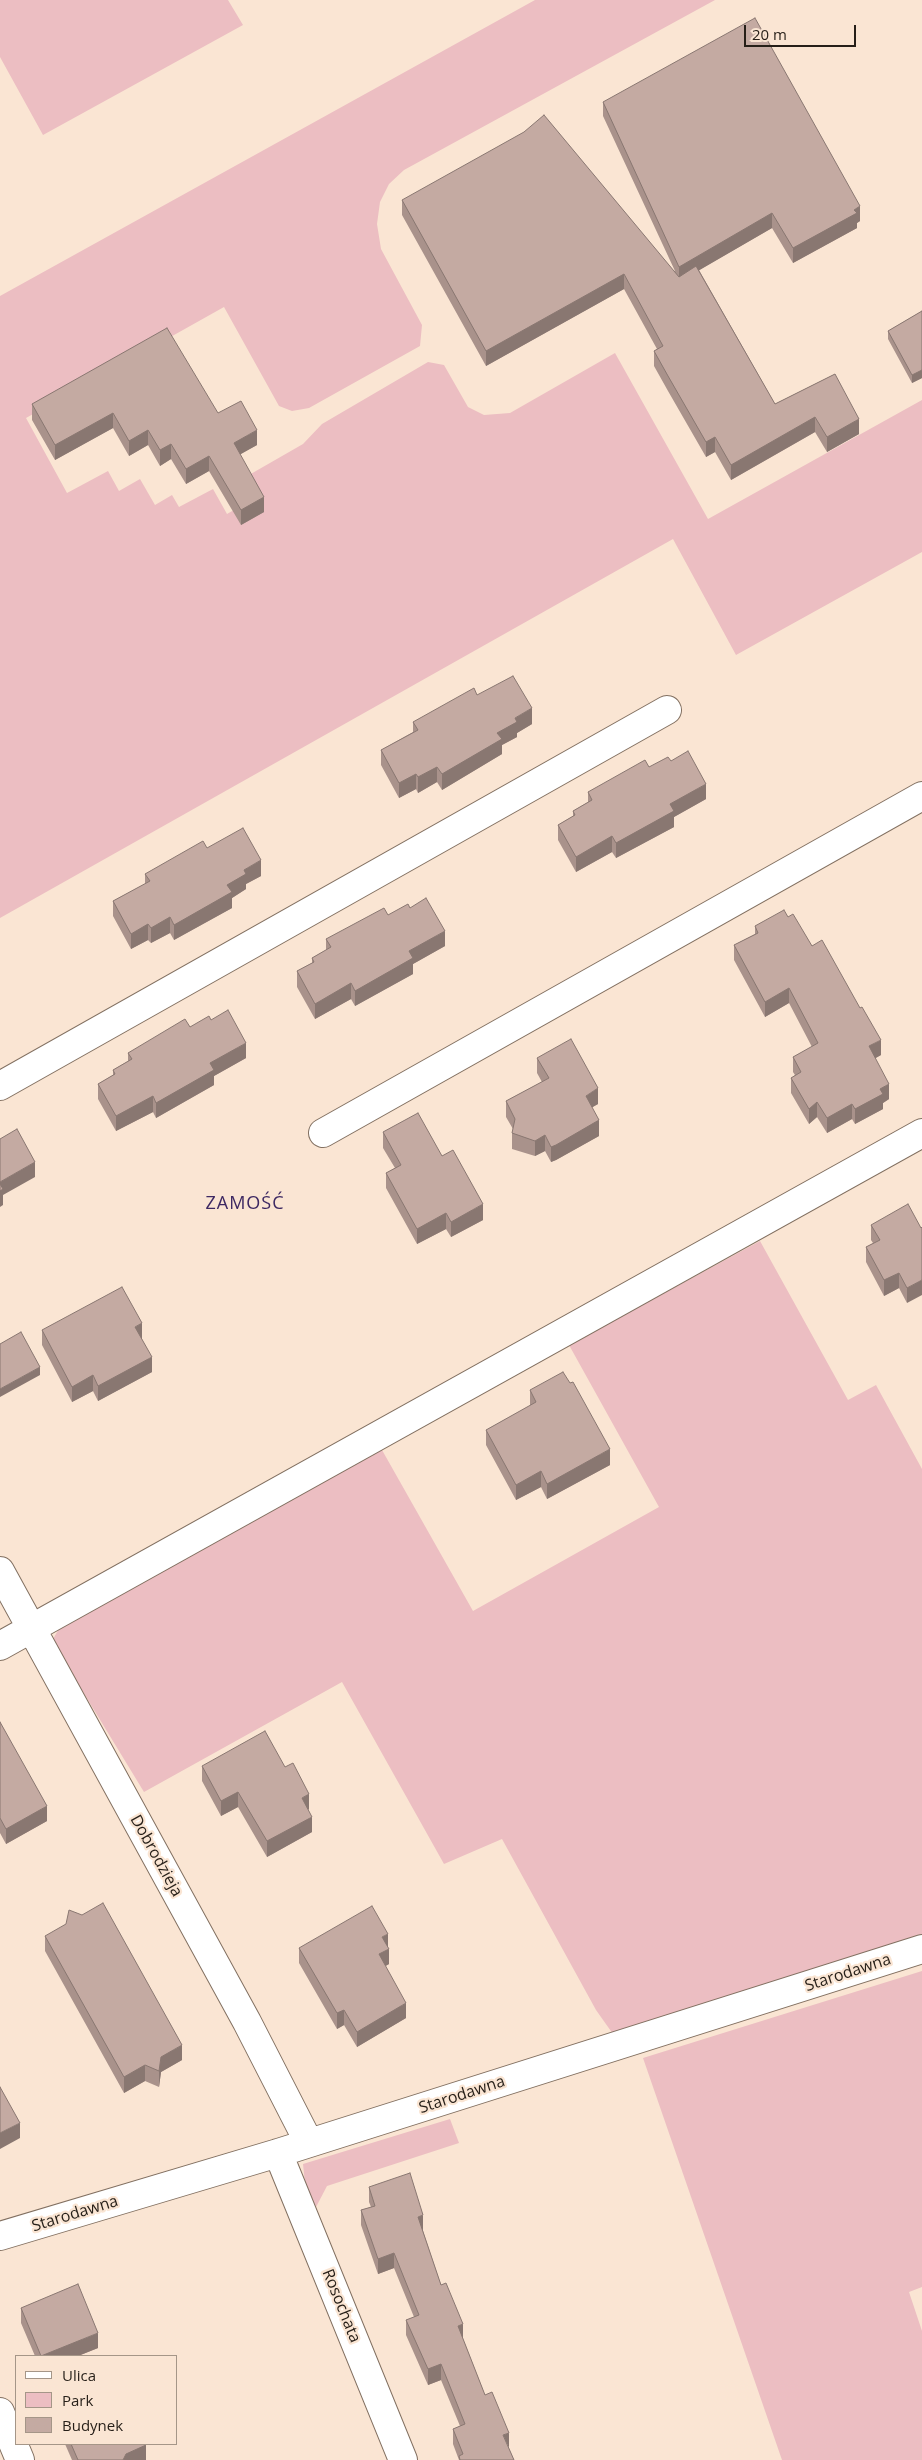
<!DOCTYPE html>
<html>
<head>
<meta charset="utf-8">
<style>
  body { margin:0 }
  #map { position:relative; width:922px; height:2460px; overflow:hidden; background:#fae5d3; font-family:"Open Sans",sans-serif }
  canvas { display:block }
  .legend { position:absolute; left:15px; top:2355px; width:162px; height:90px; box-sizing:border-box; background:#fae5d3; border:1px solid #a59688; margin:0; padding:6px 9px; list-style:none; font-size:15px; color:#261f18 }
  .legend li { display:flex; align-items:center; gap:10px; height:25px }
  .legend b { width:25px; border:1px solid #a59688 }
  .scale { position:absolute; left:744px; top:25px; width:112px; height:22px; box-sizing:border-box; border:2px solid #261f18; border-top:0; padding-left:6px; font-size:15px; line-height:18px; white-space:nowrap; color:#261f18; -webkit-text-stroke:4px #fae5d3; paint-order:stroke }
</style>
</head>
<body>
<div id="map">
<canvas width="922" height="2460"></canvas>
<ul class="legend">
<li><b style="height:6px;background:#fff"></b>Ulica</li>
<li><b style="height:14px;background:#ecbec2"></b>Park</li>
<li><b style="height:14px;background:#c4aaa2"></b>Budynek</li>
</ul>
<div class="scale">20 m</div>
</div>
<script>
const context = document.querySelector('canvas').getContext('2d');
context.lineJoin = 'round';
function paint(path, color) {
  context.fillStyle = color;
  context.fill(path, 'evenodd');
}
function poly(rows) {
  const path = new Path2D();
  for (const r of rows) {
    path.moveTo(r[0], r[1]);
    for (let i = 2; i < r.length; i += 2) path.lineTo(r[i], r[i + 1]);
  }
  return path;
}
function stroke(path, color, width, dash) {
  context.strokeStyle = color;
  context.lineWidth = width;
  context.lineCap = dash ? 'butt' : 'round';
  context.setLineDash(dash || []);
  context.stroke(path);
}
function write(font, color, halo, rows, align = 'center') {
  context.font = font + ' "Open Sans",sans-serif';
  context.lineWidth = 4.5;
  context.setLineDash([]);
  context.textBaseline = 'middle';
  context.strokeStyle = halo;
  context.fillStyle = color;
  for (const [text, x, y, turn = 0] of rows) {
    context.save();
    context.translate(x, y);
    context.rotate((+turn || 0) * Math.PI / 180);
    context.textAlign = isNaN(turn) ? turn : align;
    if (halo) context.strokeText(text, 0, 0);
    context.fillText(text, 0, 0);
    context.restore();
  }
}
const green = poly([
  [0,0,228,0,243,25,43,135,0,57],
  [535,0,715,0,404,170,389,184,380,202,377,224,381,249,422,325,420,346,309,408,292,411,279,406,224,307,26,418,67,493,108,471,119,491,140,479,155,505,172,495,179,507,213,489,227,514,260,495,249,475,303,444,322,424,428,362,444,365,468,407,484,415,510,413,615,353,708,519,922,400,922,552,736,655,673,539,0,918,0,296],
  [760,1241,848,1400,876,1385,922,1469,922,1937,613,2034,596,2010,502,1839,444,1864,342,1682,144,1792,52,1641,61,1625,382,1450,473,1611,659,1507,569,1345],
  [922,1971,922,2287,909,2292,922,2331,922,2460,782,2460,643,2058],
  [450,2119,459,2143,327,2186,316,2207,305,2183,303,2164]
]);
const minor = poly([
  [0,1086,667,710],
  [323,1133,922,796],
  [0,1571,247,2022,309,2143],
  [0,1646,922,1133],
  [278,2153,403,2460],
  [0,2236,278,2153,922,1949],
  [0,2412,20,2460]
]);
const wall = poly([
  [603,102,860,221,857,223,857,228,793,263,772,228,699,270,775,404,835,374,859,434,827,452,815,432,731,480,715,452,706,457,668,391,654,366,654,351,657,349,624,289,486,366,402,215,402,200,675,271,603,116],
  [922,311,922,378,912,383,888,339,888,331],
  [32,404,218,413,257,445,240,454,264,512,241,525,209,471,186,484,171,459,160,466,148,445,129,456,113,428,55,460,32,420],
  [413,722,532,724,517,733,517,737,502,745,502,754,442,790,437,782,418,793,416,789,399,798,381,765,381,750,413,732],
  [671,761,706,799,674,817,674,827,616,858,612,852,576,872,558,840,558,825,573,816,573,811,588,802,588,792,649,767],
  [207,848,261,876,246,884,246,889,232,898,232,908,174,940,170,933,151,943,148,940,131,949,113,916,113,901,145,884,145,874],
  [410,908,445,946,413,964,413,974,355,1006,351,999,315,1019,297,987,297,971,312,963,312,958,326,950,326,939,388,915],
  [788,917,812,946,881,1055,875,1058,889,1099,883,1103,883,1109,855,1124,852,1119,827,1133,817,1117,809,1124,791,1093,791,1078,795,1075,793,1072,793,1057,812,1047,789,1003,765,1017,734,960,734,945,755,934,755,926],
  [211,1020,246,1058,214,1076,214,1085,156,1118,153,1112,116,1131,98,1099,98,1084,113,1075,113,1070,128,1061,128,1053,190,1027],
  [537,1058,598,1104,592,1107,599,1136,556,1160,551,1162,545,1151,535,1156,512,1149,512,1133,513,1129,506,1117,506,1101,542,1082,537,1073],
  [383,1132,483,1220,451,1237,446,1229,417,1244,386,1188,386,1173,395,1168,383,1148],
  [871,1225,921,1228,907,1303,899,1288,884,1296,866,1262,866,1247,873,1243,871,1240],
  [42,1330,142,1339,152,1372,98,1401,93,1391,72,1402,42,1345],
  [530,1390,610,1465,547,1499,541,1487,516,1500,486,1445,486,1430,530,1406],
  [0,1722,47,1821,6,1844,0,1833],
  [202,1766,309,1809,308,1810,312,1832,267,1857,238,1807,221,1816,202,1781],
  [45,1936,182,2060,161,2072,159,2087,145,2081,124,2093,45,1951],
  [388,1947,389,1964,385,1966,406,2018,357,2047,344,2025,337,2029,299,1963,299,1948],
  [369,2187,423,2230,423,2231,441,2285,463,2339,485,2395,514,2460,459,2460,453,2444,453,2429,460,2426,441,2380,428,2385,406,2335,406,2320,414,2317,394,2268,378,2274,361,2225,361,2210,371,2207,369,2202],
  [21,2308,98,2348,78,2356,35,2356,21,2323],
  [65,2444,146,2444,146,2460,72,2460]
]);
const shadedWall = poly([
  [860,206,860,221,857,223,857,228,793,263,793,248],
  [772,213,772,228,679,282,679,267],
  [624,274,624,289,486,366,486,351],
  [922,370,922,378,912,383,912,375],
  [113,413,113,428,55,460,55,445],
  [815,417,815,432,731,480,731,465],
  [859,419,859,434,827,452,827,437],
  [148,430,148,445,129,456,129,441],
  [257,430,257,445,234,458,234,443],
  [715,437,715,452,706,457,706,442],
  [171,444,171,459,160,466,160,450],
  [209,456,209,471,186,484,186,469],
  [264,497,264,512,241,525,241,510],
  [532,708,532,724,517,733,517,737,502,745,502,754,442,790,442,774,497,733,515,718],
  [437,767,437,782,418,793,418,777],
  [416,774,416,789,399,798,399,783],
  [706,784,706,799,674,817,674,827,616,858,616,843,670,804],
  [612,836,612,852,576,872,576,857],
  [261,860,261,876,246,884,246,889,232,898,232,908,174,940,174,925,227,885,244,870],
  [170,917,170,933,151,943,151,928],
  [148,924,148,940,131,949,131,934],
  [445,931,445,946,413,964,413,974,355,1006,355,991,409,951],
  [351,983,351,999,315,1019,315,1004],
  [789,988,789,1003,765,1017,765,1002],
  [881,1040,881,1055,869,1062,869,1046],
  [246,1043,246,1058,214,1076,214,1085,156,1118,156,1103,210,1063],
  [889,1084,889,1099,883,1103,883,1109,855,1124,855,1109,880,1089],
  [598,1088,598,1104,586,1111,586,1096],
  [153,1096,153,1112,116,1131,116,1116],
  [817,1102,817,1117,809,1124,809,1109],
  [852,1104,852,1119,827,1133,827,1118],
  [599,1120,599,1136,556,1160,551,1162,551,1147],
  [545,1135,545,1151,535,1156,535,1141],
  [35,1162,35,1177,3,1195,3,1205,0,1207,0,1182],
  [483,1204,483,1220,451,1237,451,1222],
  [446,1213,446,1229,417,1244,417,1229],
  [899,1273,899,1288,884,1296,884,1280],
  [922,1280,922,1295,907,1303,907,1288],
  [142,1323,142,1339,135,1342,135,1327],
  [152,1357,152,1372,98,1401,98,1386],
  [40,1367,40,1375,0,1397,0,1389],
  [93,1375,93,1391,72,1402,72,1387],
  [610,1449,610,1465,547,1499,547,1484],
  [541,1471,541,1487,516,1500,516,1485],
  [238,1792,238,1807,221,1816,221,1801],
  [309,1794,309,1809,302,1813,302,1798],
  [47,1806,47,1821,6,1844,6,1829],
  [312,1817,312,1832,267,1857,267,1841],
  [388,1934,388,1949,382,1937],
  [389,1949,389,1964,379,1970,379,1954],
  [406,2003,406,2018,357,2047,357,2032],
  [344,2010,344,2025,337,2029,337,2013],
  [182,2045,182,2060,161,2072,159,2087,159,2071,161,2057],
  [145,2065,145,2081,124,2093,124,2077],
  [20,2123,20,2138,0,2149,0,2133],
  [423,2215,423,2230,418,2232,418,2217],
  [394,2253,394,2268,378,2274,378,2259],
  [463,2324,463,2339,458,2341,458,2326],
  [98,2333,98,2348,78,2356,41,2356],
  [441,2364,441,2380,428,2385,428,2369],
  [509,2433,509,2448,503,2435],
  [146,2445,146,2460,123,2460,126,2454]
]);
const building = poly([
  [755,18,860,206,854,210,857,213,793,248,772,213,679,267,603,102,755,18],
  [544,115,679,277,696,266,775,404,835,374,859,419,827,437,815,417,731,465,715,437,706,442,668,376,654,351,663,346,624,274,486,351,402,200,524,132,544,115],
  [922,311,922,370,912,375,888,331,922,311],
  [167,328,218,413,241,401,257,430,234,443,264,497,241,510,209,456,186,469,171,444,160,450,148,430,129,441,113,413,55,445,32,404,167,328],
  [513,676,532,708,515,718,517,722,497,733,502,739,442,774,437,767,418,777,416,774,399,783,381,750,418,730,413,722,474,688,477,695,513,676],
  [688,751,706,784,670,804,674,811,616,843,612,836,576,857,558,825,575,815,573,811,592,800,588,792,645,760,649,767,668,757,671,761,688,751],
  [243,828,261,860,244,870,246,874,227,885,232,892,174,925,170,917,151,928,148,924,131,934,113,901,150,881,145,874,203,841,207,848,243,828],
  [426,898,445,931,409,951,413,958,355,991,351,983,315,1004,297,971,314,962,312,958,331,947,326,939,384,908,388,915,408,904,410,908,426,898],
  [784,910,788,917,793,914,812,946,822,940,860,1008,862,1007,881,1040,869,1046,889,1084,880,1089,883,1094,855,1109,852,1104,827,1118,817,1102,809,1109,791,1078,801,1072,793,1057,818,1043,789,988,765,1002,734,945,758,933,755,926,784,910],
  [228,1010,246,1043,210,1063,214,1070,156,1103,153,1096,116,1116,98,1084,115,1074,113,1070,132,1059,128,1053,185,1019,190,1027,209,1016,211,1020,228,1010],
  [571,1039,598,1088,586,1096,599,1120,556,1145,551,1147,545,1135,535,1141,512,1133,515,1119,506,1101,549,1078,537,1058,571,1039],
  [418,1113,442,1156,453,1150,483,1204,451,1222,446,1213,417,1229,386,1173,401,1165,383,1132,418,1113],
  [17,1129,35,1162,0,1182,0,1139,17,1129],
  [0,1184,3,1189,0,1191,0,1184],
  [908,1204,921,1228,922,1227,922,1280,907,1288,899,1273,884,1280,866,1247,880,1240,871,1225,908,1204],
  [122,1287,142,1323,135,1327,152,1357,98,1386,93,1375,72,1387,42,1330,122,1287],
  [21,1332,40,1367,0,1389,0,1344,21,1332],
  [563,1372,570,1383,573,1382,610,1449,547,1484,541,1471,516,1485,486,1430,536,1402,530,1390,563,1372],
  [0,1722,47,1806,6,1829,0,1818,0,1722],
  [265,1731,285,1767,293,1763,309,1794,302,1798,312,1817,267,1841,238,1792,221,1801,202,1766,265,1731],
  [103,1903,182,2045,161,2057,159,2071,145,2065,124,2077,45,1936,66,1924,69,1910,82,1915,103,1903],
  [372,1906,388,1934,382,1937,389,1949,379,1954,406,2003,357,2032,344,2010,337,2013,299,1948,372,1906],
  [0,2087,20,2123,0,2133,0,2087],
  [410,2173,423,2215,418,2217,441,2285,446,2283,463,2324,458,2326,485,2395,492,2392,509,2433,503,2435,514,2460,460,2460,459,2456,463,2454,453,2429,465,2424,441,2364,428,2369,406,2320,419,2315,394,2253,378,2259,361,2210,375,2206,369,2187,410,2173],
  [78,2284,98,2333,41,2356,21,2308,78,2284],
  [71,2444,146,2444,146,2445,126,2454,123,2460,78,2460,71,2444]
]);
const streetNames = [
  ["Dobrodzieja",156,1856,61],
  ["Starodawna",848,1973,-18],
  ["Starodawna",462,2095,-18],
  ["Starodawna",75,2214,-17],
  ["Rosochata",341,2306,68]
];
const neighbourhoodNames = [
  ["ZAMOŚĆ",245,1204]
];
paint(green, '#ecbec2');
stroke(minor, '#827061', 30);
stroke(minor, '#fff', 28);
paint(wall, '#a9928b');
paint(shadedWall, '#897771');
paint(building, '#c4aaa2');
stroke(building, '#897771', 1);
write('16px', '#261f18', '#fae5d3', streetNames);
context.letterSpacing = '1px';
write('18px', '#3d2862', '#fae5d3', neighbourhoodNames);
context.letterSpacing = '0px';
</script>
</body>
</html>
